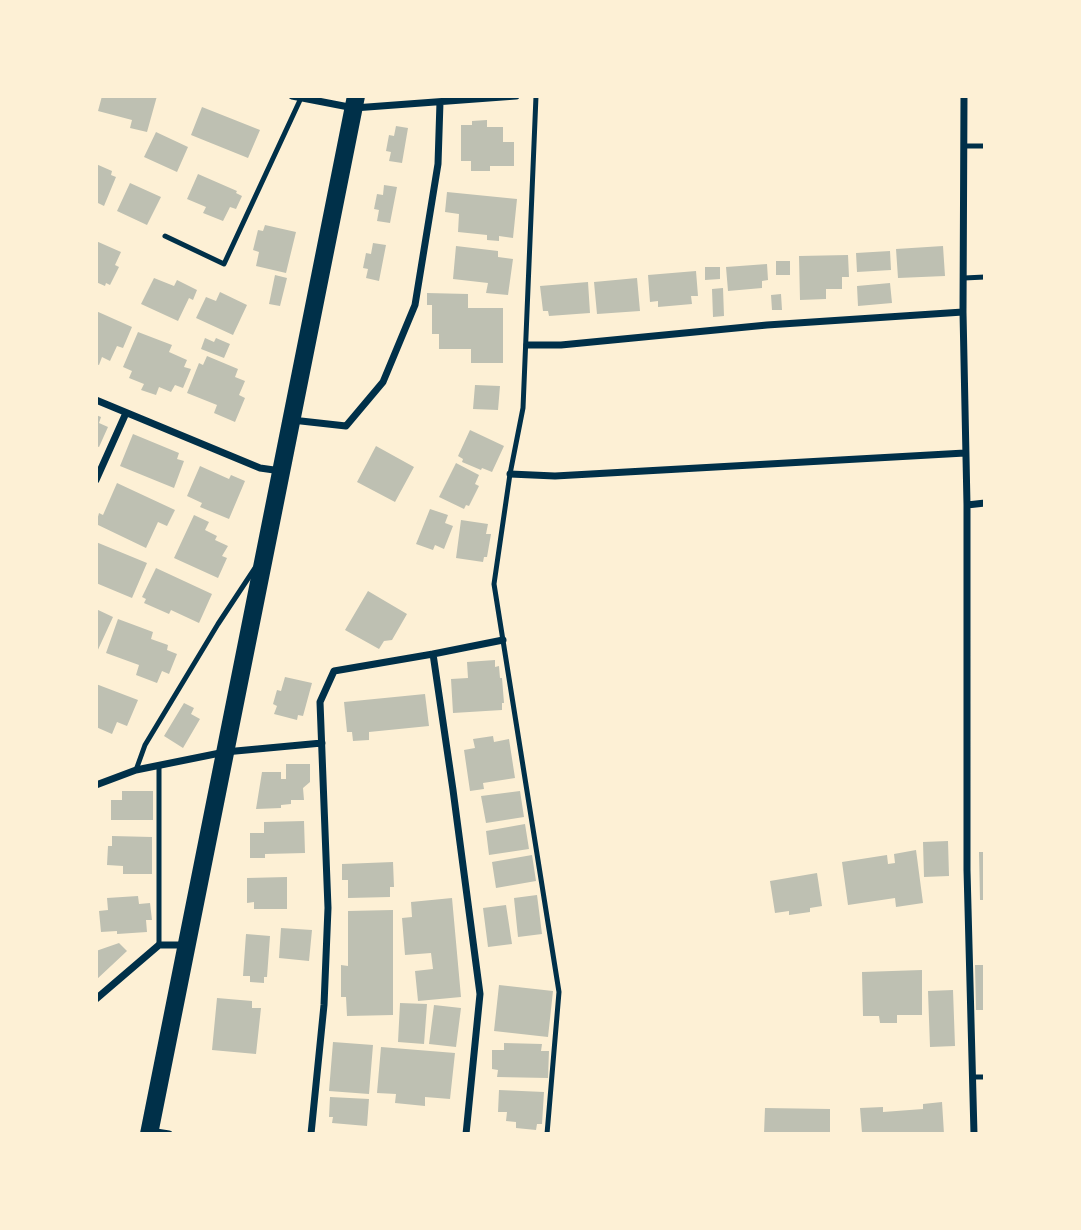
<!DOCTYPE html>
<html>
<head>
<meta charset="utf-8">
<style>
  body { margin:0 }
  #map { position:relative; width:1081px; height:1230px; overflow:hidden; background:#fdf0d5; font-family:"Playfair Display",serif }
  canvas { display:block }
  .frame { position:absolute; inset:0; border:98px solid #fdf0d5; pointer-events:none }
</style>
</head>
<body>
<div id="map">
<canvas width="1081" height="1230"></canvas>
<div class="frame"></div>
</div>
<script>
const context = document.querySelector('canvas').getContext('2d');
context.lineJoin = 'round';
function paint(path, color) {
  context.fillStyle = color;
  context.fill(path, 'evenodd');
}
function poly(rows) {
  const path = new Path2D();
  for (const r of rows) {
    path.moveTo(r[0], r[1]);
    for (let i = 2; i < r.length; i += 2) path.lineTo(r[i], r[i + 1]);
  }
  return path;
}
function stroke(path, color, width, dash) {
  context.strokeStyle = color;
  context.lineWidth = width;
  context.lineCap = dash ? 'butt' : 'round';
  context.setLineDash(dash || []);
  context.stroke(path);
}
const building = poly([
  [102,96,157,96,147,132,130,128,132,120,98,111],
  [202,107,260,130,248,158,191,135],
  [487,120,487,127,503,127,503,142,514,142,514,166,490,166,490,171,471,171,471,161,461,161,461,125,472,125,472,121],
  [396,126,408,128,402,163,389,161,391,152,386,151,389,135,394,136],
  [156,132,188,147,177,172,144,157],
  [96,164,112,171,111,175,116,177,104,206,96,202],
  [198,174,237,191,236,193,242,196,236,209,230,207,223,221,203,213,206,207,187,199],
  [130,183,161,197,147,225,117,211],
  [384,185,397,187,390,223,377,221,379,210,374,209,377,194,383,195],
  [447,192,517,199,513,238,499,236,499,241,487,240,487,235,458,232,459,214,445,212],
  [265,225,296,232,286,273,256,266,259,252,253,250,258,230,263,231],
  [96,241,121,252,115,265,119,267,110,285,106,283,105,286,96,282],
  [373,243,386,245,379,281,366,278,368,269,363,268,366,253,371,254],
  [456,246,498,251,498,257,513,259,508,295,486,293,488,283,453,279],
  [943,246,945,276,898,278,896,249],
  [890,251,891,270,857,272,856,253],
  [848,255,849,277,842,277,842,289,826,289,826,299,800,300,799,256],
  [776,261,790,261,790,275,776,275],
  [767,264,768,280,762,281,762,288,728,291,726,267],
  [705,267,720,267,720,279,705,280],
  [696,271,698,296,691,296,692,304,658,307,658,301,650,302,648,275],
  [275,275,287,278,280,306,269,304],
  [154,278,174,286,177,280,197,290,193,300,189,298,178,321,141,304],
  [637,278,640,311,597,314,594,282],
  [588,282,590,313,549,316,548,311,543,311,540,286],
  [890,283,892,303,858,306,857,286],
  [723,288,724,316,713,317,712,289],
  [220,292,247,305,233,335,196,318,206,297,216,301],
  [427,293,468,294,468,308,503,308,503,363,471,363,471,349,439,349,439,334,432,334,432,305,427,305],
  [781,294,782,310,772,310,771,295],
  [96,311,132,327,123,348,117,346,110,361,102,357,99,365,96,364],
  [138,332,172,345,169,352,187,360,184,367,191,369,183,388,175,385,171,392,159,387,156,395,141,390,144,384,129,378,132,371,123,367],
  [205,338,214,342,216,338,230,344,224,358,201,349],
  [207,356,238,369,235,377,245,381,239,395,245,398,235,422,214,413,217,405,187,393,199,363,203,365],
  [475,385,500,386,498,410,473,409],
  [96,415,101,417,99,423,108,427,99,447,96,446],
  [470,430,504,446,492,472,482,468,481,470,462,462,463,459,458,456],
  [133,434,179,453,177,459,184,461,174,488,120,466],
  [376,446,414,467,395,502,357,482],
  [456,463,479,475,475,484,479,486,469,506,466,505,464,509,439,497],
  [200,466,229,479,231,475,245,481,229,519,200,507,202,503,187,496],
  [117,483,175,510,167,526,158,522,146,548,96,524,99,513,103,515],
  [430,509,448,515,445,523,453,526,444,549,435,545,433,550,416,544],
  [194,515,209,522,205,530,217,536,215,540,228,546,222,556,227,558,218,578,174,558],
  [461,520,488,524,486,534,491,534,487,557,484,557,483,562,456,558],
  [96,542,147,563,132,598,96,583],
  [156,568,212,594,199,623,171,610,169,614,144,603,146,599,142,597],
  [368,591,407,614,392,640,384,641,379,649,345,630],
  [96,609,113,617,96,654],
  [118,619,153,632,151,639,168,645,167,650,177,654,169,674,162,671,157,683,136,675,139,665,106,653],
  [495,660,495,667,499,666,500,678,502,678,504,703,502,703,502,710,453,713,451,679,468,678,467,662],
  [285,677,312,683,303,716,298,715,297,720,274,714,277,706,273,704,277,690,281,691],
  [96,684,138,700,127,726,117,722,112,734,96,727],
  [425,694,429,726,369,732,369,740,353,741,352,732,347,732,344,702],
  [184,703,194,708,191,714,200,719,183,748,164,736],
  [493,736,494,742,509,739,515,778,483,783,484,789,470,791,464,750,475,748,473,739],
  [286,764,310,764,310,782,303,788,304,800,291,800,291,804,281,805,281,808,256,809,262,772,281,772,281,779,286,779],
  [122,791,153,791,153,820,111,820,111,800,122,800],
  [520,791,524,817,486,823,481,796],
  [304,821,305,853,265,854,265,858,250,858,250,833,264,833,264,822],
  [525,824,529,849,489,855,486,831],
  [112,836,152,837,152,874,123,874,123,866,107,865,108,846,112,846],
  [948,841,949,876,924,877,923,842],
  [916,850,923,903,896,907,895,898,848,905,842,862,887,855,888,864,895,863,894,854],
  [979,852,985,852,985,900,980,900],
  [532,855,536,881,496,888,492,862],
  [393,862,394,887,390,887,390,897,348,898,348,880,342,880,342,864],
  [817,873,822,906,810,908,810,912,789,915,789,911,775,913,770,881],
  [287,877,287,909,254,909,254,902,247,903,247,878],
  [537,895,542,934,518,937,514,898],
  [138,896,139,904,150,903,152,920,146,920,147,932,117,934,117,931,101,932,99,911,108,910,107,898],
  [452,898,461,997,418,1001,415,971,433,969,431,953,405,955,402,918,412,917,411,902],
  [506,905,512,944,488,947,483,908],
  [393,910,393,1015,347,1016,346,997,341,997,341,965,348,966,348,911],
  [281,928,312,930,309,961,279,958],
  [246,934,270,936,267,977,264,977,264,983,250,982,250,976,243,976],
  [119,943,127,951,96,980,96,951],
  [975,965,985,965,985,1010,976,1010],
  [922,970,922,1015,897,1015,897,1023,880,1023,879,1016,863,1016,862,972],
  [499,985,553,991,548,1037,494,1031],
  [953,990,955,1046,930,1047,928,991],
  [217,998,252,1001,252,1008,261,1008,256,1054,212,1050],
  [400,1003,427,1004,424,1044,398,1042],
  [434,1005,461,1008,456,1047,429,1044],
  [333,1042,373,1045,369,1094,329,1091],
  [504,1043,542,1044,541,1051,549,1051,548,1078,497,1077,498,1070,492,1069,492,1050,504,1050],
  [381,1047,455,1053,450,1099,425,1097,425,1106,395,1103,396,1094,377,1093],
  [499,1090,544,1092,542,1124,537,1124,536,1130,516,1128,516,1122,506,1121,507,1112,498,1112],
  [330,1097,369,1099,367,1126,332,1123,333,1117,329,1117],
  [942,1102,944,1134,862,1133,860,1108,883,1107,883,1112,923,1109,923,1104],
  [765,1108,830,1109,830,1134,764,1134]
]);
const service = poly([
  [536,96,523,408,510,474,494,584,559,992,547,1134],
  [965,146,985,146],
  [165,236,224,264,301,98],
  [964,278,985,277],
  [159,765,159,945],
  [136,770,145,745,218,624,255,568],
  [973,1077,985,1077]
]);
const minor = poly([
  [292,96,354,108,516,96],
  [964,96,963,312,967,505,967,870,974,1134],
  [527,345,561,345,767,325,963,312],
  [96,400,260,468,281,471],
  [292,420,346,426,383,382,415,305,438,164,440,102],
  [510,474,555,476,965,453],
  [96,480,126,413],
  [967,505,985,503],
  [433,654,503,640],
  [96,785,136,770,225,752,322,743],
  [96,999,159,945,186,945],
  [150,1131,169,1134],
  [311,1134,324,1005,328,908,320,702,334,671,433,654,453,790,480,994,466,1134]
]);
const primary = poly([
  [149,1134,356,96]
]);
paint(building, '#bec0b2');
stroke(service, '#003049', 5);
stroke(minor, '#003049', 7);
stroke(primary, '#003049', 18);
</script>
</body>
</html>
